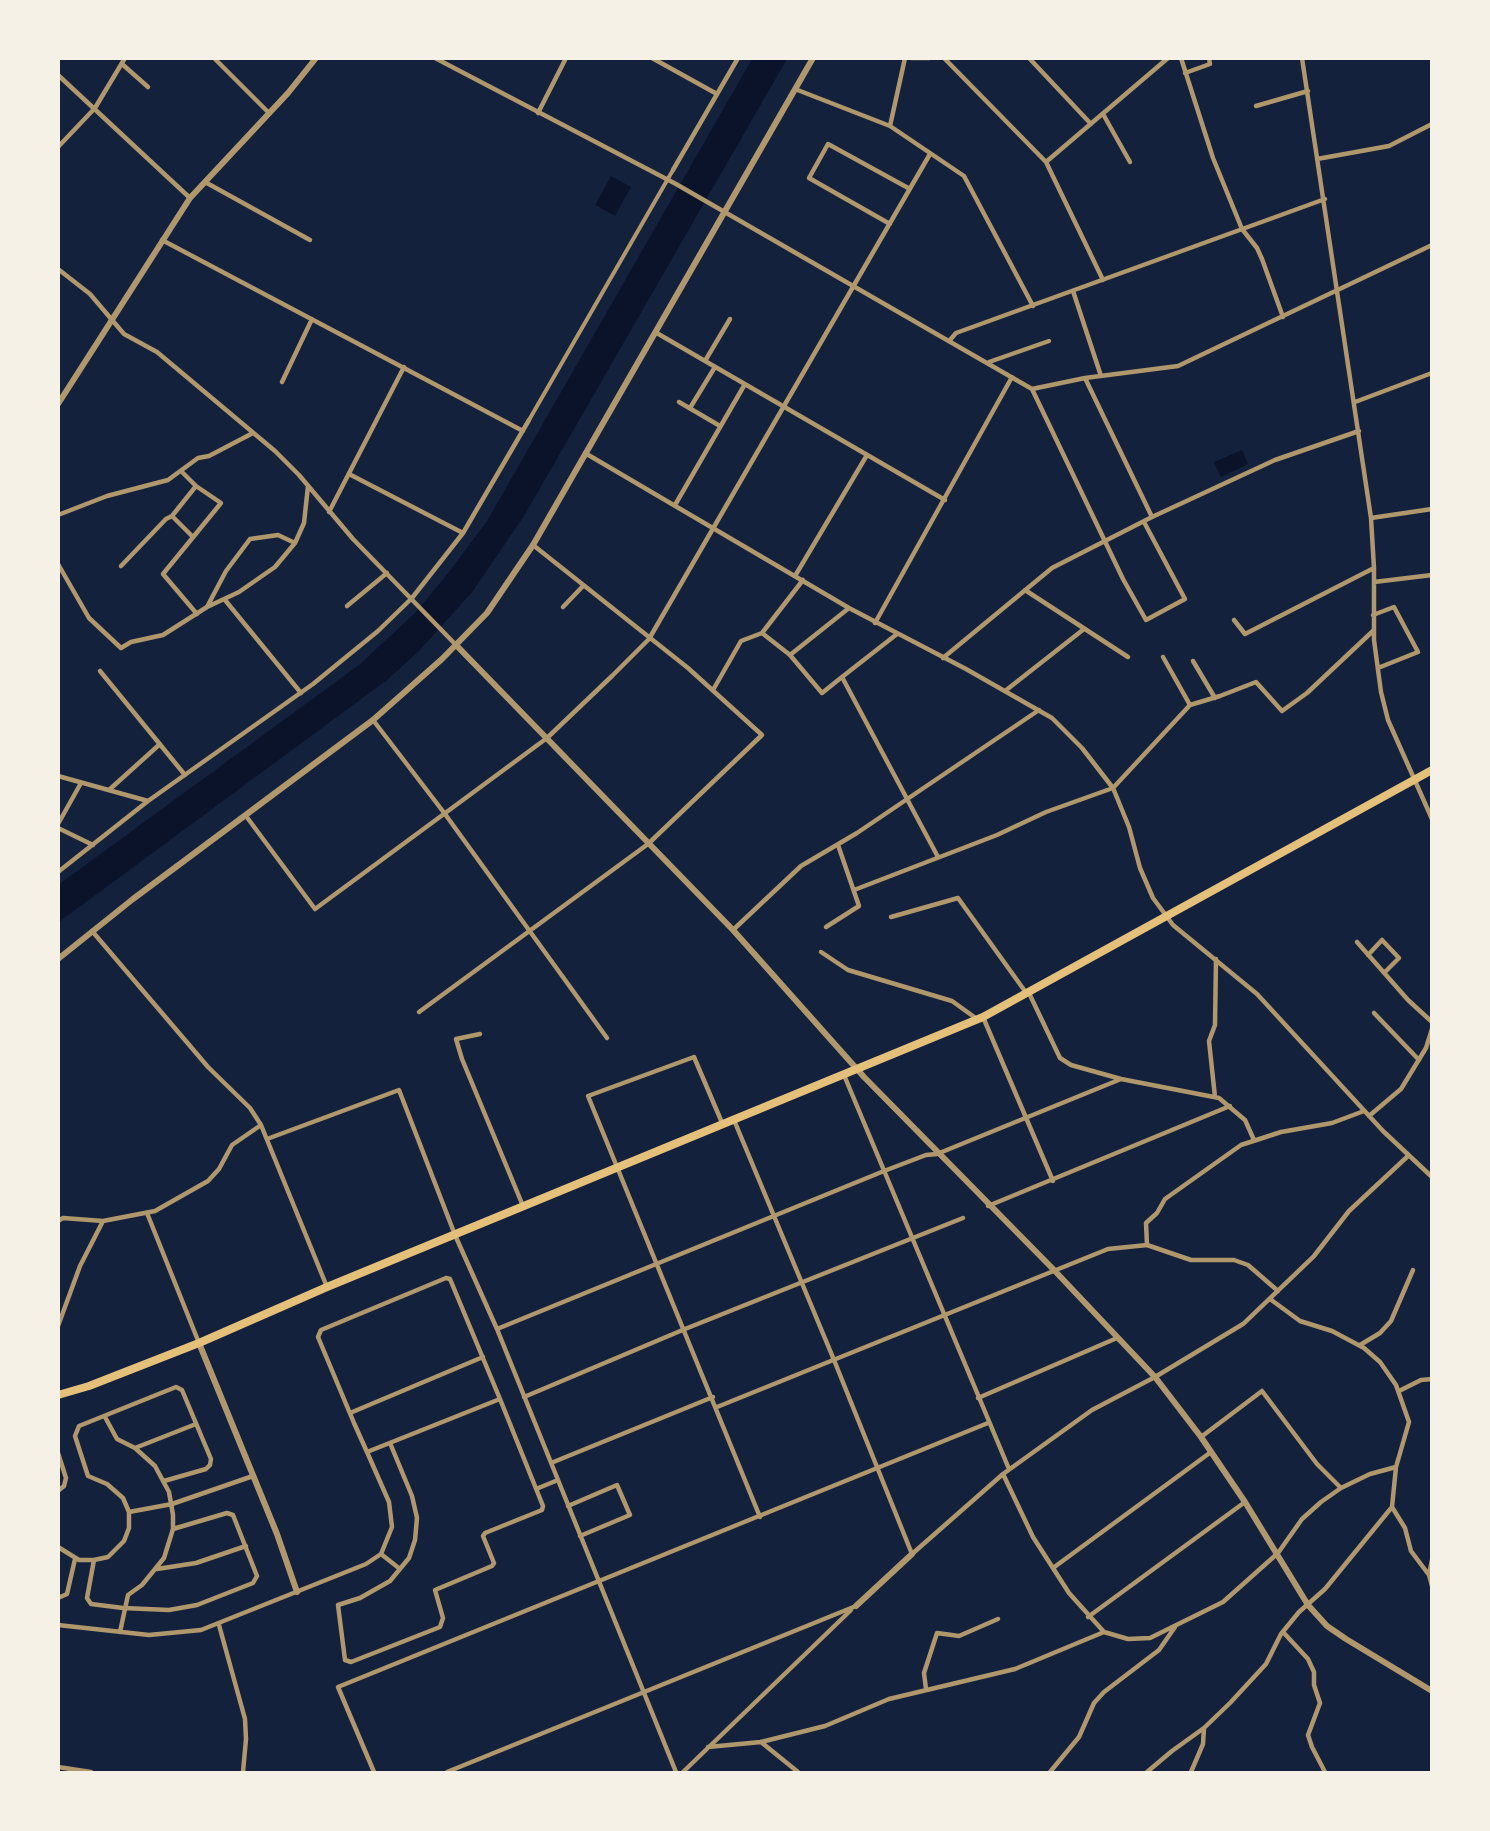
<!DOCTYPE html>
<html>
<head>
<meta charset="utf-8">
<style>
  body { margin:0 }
  #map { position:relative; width:1490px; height:1831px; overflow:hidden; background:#14213d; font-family:"Golos Text",sans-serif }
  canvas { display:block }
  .frame { position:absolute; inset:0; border:60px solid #f6f1e7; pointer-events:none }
</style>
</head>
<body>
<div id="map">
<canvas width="1490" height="1831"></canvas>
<div class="frame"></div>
</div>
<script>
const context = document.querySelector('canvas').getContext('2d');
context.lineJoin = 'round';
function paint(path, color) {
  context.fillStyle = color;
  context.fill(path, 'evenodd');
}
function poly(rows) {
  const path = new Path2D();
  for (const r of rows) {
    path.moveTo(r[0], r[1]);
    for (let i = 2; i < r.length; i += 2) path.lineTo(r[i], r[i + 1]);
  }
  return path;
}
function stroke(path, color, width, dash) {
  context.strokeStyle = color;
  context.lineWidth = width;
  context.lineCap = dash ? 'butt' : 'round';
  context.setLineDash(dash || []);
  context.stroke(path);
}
const water = poly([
  [752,59,787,59,524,516,473,591,418,652,387,680,59,922,58,885,359,665,416,612,449,572,487,521],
  [611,176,631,187,615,216,595,205],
  [1242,450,1248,464,1221,477,1214,462]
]);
const pedestrian = poly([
  [529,420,673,170]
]);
const minor = poly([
  [214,58,269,113],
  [435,58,676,184,1032,389,1123,579,1146,620,1185,599,1144,522],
  [652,58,717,94],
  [911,58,929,58],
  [944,58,1046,162,1103,280],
  [1029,58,1091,124],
  [1181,58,1213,158,1242,229,1257,248,1262,259,1283,317],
  [1302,58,1371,518,1374,568,1374,640,1381,692,1388,720,1432,819],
  [122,64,148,87],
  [1185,73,1210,64,1209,58],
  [58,75,190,198],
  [795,89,890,126,964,176,1033,306],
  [1256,106,1308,91],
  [538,113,566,58],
  [1103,114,1130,162],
  [890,126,905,58],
  [58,147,95,108,125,58],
  [1317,159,1389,146,1432,124],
  [1046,162,1168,58],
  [673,170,738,58],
  [205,182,310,240],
  [890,224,809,178,828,144,910,189],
  [162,240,523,431],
  [58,269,90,294,124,334,157,352,275,451,299,475,353,539,456,645],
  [1073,291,1101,376],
  [655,332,945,500],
  [950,340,956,333,1325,199],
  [705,361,730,319],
  [989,362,1049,341],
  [1085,378,1152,517],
  [282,382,312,319],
  [1032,389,1085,378,1178,366,1432,245],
  [679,402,720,426],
  [1355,402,1432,373],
  [690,408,715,367],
  [585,453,849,608,966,669,1052,718,1082,748,1113,788,1129,827,1140,868,1153,898,1173,925,1257,994,1383,1131,1432,1177],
  [181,471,196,486,221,503,163,574,197,614],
  [349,474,463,533],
  [675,505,745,384],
  [329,512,404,367],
  [58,515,107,496,168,480,198,458,209,456,253,433],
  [172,516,193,537],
  [1371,518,1432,509],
  [58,564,89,618,121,648,131,642,163,635,207,607,239,592,275,567,295,543,304,523,308,486],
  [121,566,166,519,172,516,196,486],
  [795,576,867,455],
  [1374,582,1432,575],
  [1025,590,1128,657],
  [225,600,301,693],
  [347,606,387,573],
  [207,607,226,571,250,539,278,535,295,543],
  [563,607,583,586],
  [1373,615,1394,607,1418,652,1378,668],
  [1234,620,1245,634,1374,568],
  [875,623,1012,377],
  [762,633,790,655,822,693,842,677],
  [897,634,842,677,938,857],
  [790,655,849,608],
  [1163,657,1190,705],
  [943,658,1052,568,1152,517,1275,460,1359,431],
  [1193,661,1215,698],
  [100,671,185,775],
  [713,690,741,641,762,633,803,580],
  [1005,691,1084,629],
  [373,720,445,814,607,1038],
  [58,776,148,801],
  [109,790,160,744],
  [246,816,315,909,547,738,612,676,649,639,930,154],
  [58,824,81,783],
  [58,828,93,845],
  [58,872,148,801,313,684,378,631,412,598,463,533,529,420],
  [854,890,997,835,1046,812,1113,788,1190,705,1220,696,1256,682,1282,711,1307,693,1374,630],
  [891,917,958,898,1027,994],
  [826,927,859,906,838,845],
  [733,930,801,866,857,833,1039,710],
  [92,931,208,1067,250,1108,261,1125,327,1287],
  [1357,942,1408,1000,1432,1022],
  [821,952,848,970,952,1001,977,1019],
  [1368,955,1382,940,1399,958,1384,973],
  [1029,993,1060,1058,1071,1065,1121,1079,1219,1098,1245,1120,1254,1140],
  [419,1012,648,844,762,735,688,668,533,545],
  [1374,1013,1419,1060],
  [983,1017,1053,1181],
  [480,1034,456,1039,462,1059,523,1206],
  [844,1075,1009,1469],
  [1215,1097,1209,1041,1215,1025,1216,959],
  [1369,1116,1401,1089,1426,1048,1432,1029],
  [734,1120,834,1360,912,1554,1003,1474,1092,1410,1155,1377,1243,1324,1314,1256,1349,1211,1408,1156],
  [723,1125,694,1057,588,1096,760,1517],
  [267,1139,399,1090,455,1235,497,1329,676,1772],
  [988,1206,1230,1106],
  [147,1213,199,1343],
  [58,1221,63,1218,103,1221,155,1211,208,1181,219,1169,232,1145,261,1125],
  [1147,1245,1146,1223,1157,1213,1165,1199,1241,1145,1281,1132,1332,1123,1364,1111],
  [58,1326,80,1266,103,1221],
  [497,1329,884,1171,926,1155,937,1154,1121,1079],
  [1360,1345,1380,1333,1391,1321,1413,1270],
  [1399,1391,1421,1380,1432,1379],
  [524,1397,685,1329,963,1218],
  [978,1398,1117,1338],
  [717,1407,1108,1249,1147,1245,1191,1260,1234,1260,1248,1265,1278,1291],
  [350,1413,483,1357],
  [105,1417,117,1439,135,1448,155,1466,169,1492,173,1515,173,1529,164,1558,142,1585,128,1595,120,1632],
  [1201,1437,1262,1391,1317,1464,1341,1488],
  [390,1443,412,1496,417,1518,415,1540,409,1558,390,1581,360,1598,338,1605,345,1660,351,1662,440,1627,443,1618,435,1590,492,1566,494,1563,483,1536,485,1533,542,1510,543,1506,500,1399],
  [135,1448,196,1424],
  [58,1453,66,1478,64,1486,58,1491],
  [551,1463,713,1397],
  [1003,1474,1033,1537,1069,1593,1104,1632,1128,1639,1150,1638,1223,1602,1278,1553,1302,1519,1321,1502,1341,1488,1370,1474,1396,1467],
  [536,1489,558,1480],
  [568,1506,617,1485,630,1515,580,1536],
  [1392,1507,1405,1528,1411,1551,1429,1575],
  [129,1512,172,1504,253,1476],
  [58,1547,79,1560,94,1560,108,1557,124,1541,129,1528,129,1512,123,1498,107,1484,88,1476,75,1436,79,1426,176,1387,182,1390,211,1459,210,1465,206,1469,164,1481],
  [381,1554,400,1569],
  [94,1560,87,1598,91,1604,123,1608,169,1610,197,1605,253,1583,257,1576,233,1515,227,1513,173,1529],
  [1432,1560,1429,1575,1432,1586],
  [1053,1568,1211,1452],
  [157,1569,196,1563,246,1546],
  [58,1598,67,1594,75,1559],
  [1088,1617,1245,1502],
  [58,1625,149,1635,201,1630,366,1564,381,1554,392,1527,389,1502,367,1452,354,1423,318,1337,321,1330,446,1278,450,1279,500,1399,367,1452],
  [219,1625,245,1719,246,1739,243,1772],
  [1283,1632,1308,1659,1314,1672,1314,1685,1320,1703,1308,1735,1312,1747,1325,1772],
  [926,1689,924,1673,937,1633,959,1636,998,1619],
  [761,1742,798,1772],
  [708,1747,761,1742,825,1726,889,1699,1015,1669,1104,1632],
  [58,1767,91,1772],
  [374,1772,338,1687,988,1423],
  [447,1772,856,1606],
  [683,1772,851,1610],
  [1050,1772,1079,1737,1094,1703,1104,1692,1159,1650,1175,1627],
  [1147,1772,1172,1751,1204,1728,1230,1703,1266,1664,1281,1634,1299,1612,1325,1589,1392,1507,1396,1467,1409,1422,1396,1385,1380,1362,1364,1348,1332,1331,1300,1321,1270,1299],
  [1191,1772,1203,1744,1204,1728]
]);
const tertiary = poly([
  [58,404,190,198,288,93,316,58],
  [456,645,733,930,864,1077,1054,1270,1155,1377,1201,1437,1245,1502,1308,1605,1327,1626,1346,1639,1432,1691],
  [58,959,133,899,373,720,442,659,487,613,533,545,813,58],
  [199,1343,277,1534,297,1592],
  [856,1606,912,1554]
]);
const primary = poly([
  [58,1395,89,1386,199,1343,327,1287,983,1017,1432,770]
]);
paint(water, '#0b132b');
stroke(pedestrian, '#b1986c', 4);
stroke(minor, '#b1986c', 4.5);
stroke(tertiary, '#b1986c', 6);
stroke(primary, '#e5c07b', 8);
</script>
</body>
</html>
